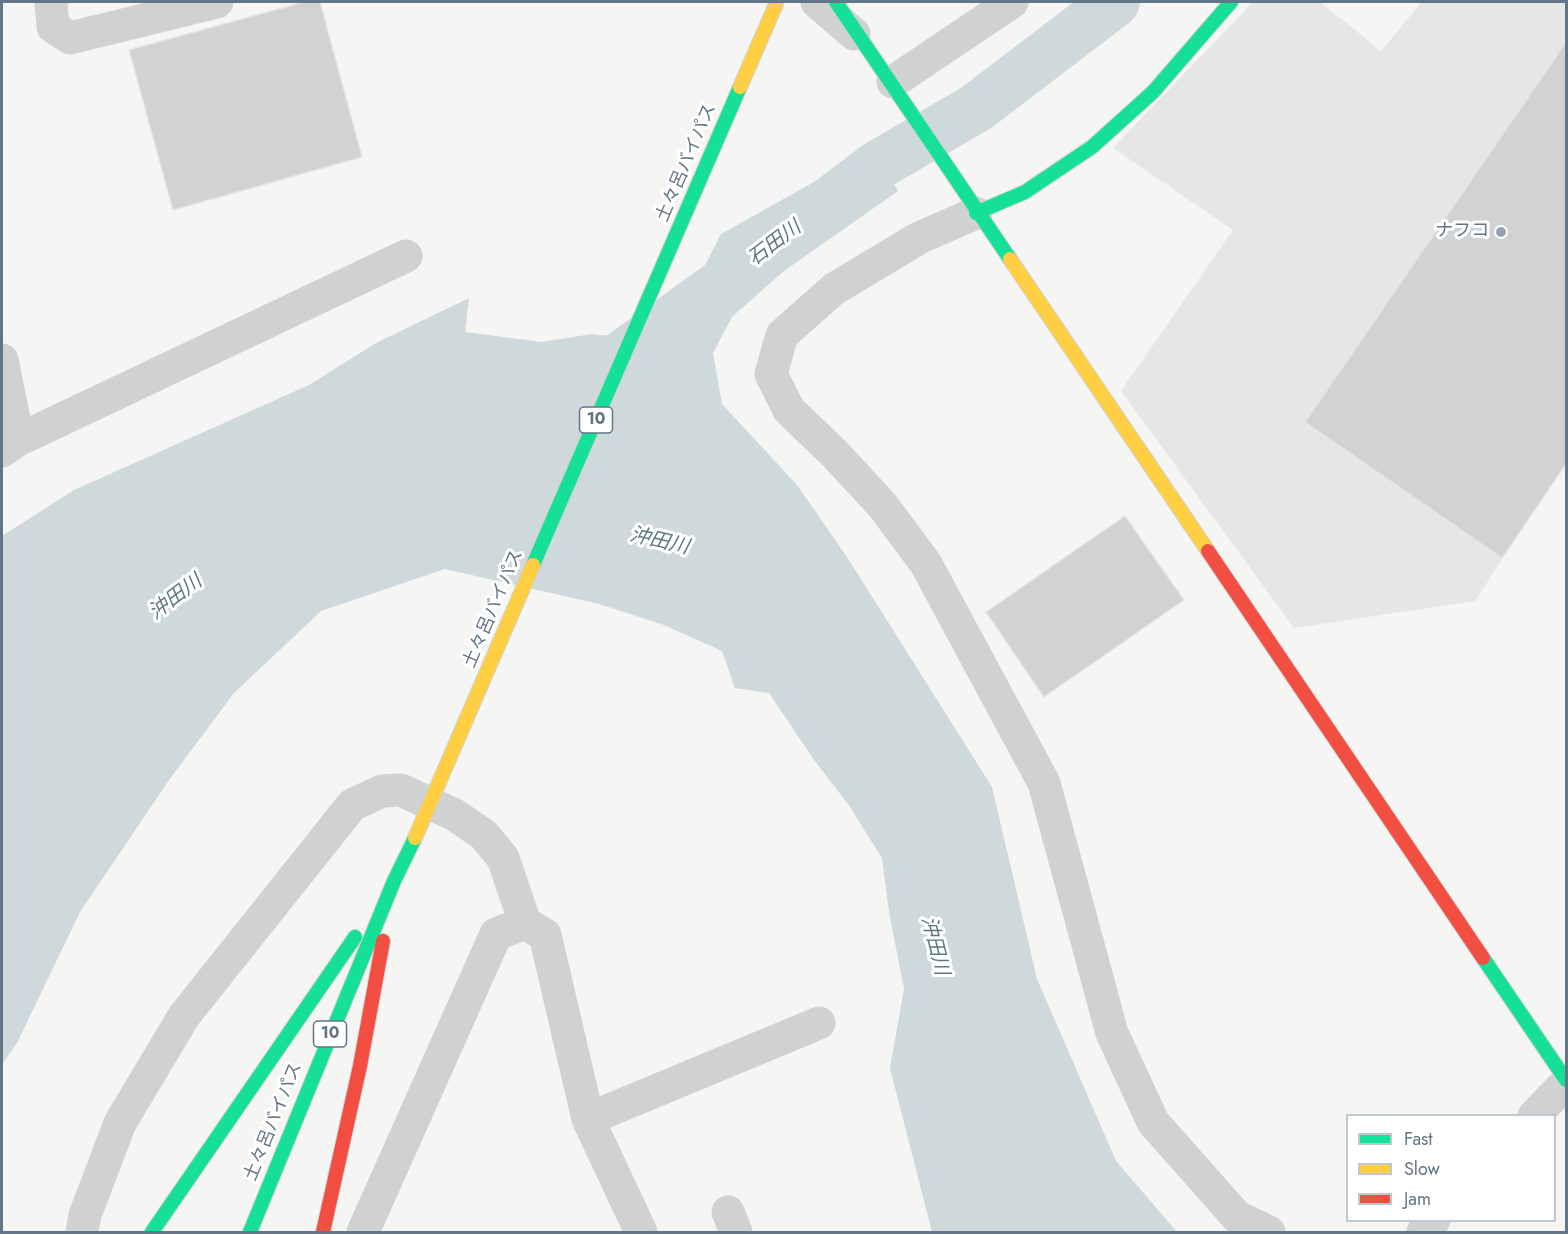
<!DOCTYPE html>
<html>
<head>
<meta charset="utf-8">
<style>
  body { margin:0 }
  #map { position:relative; width:1568px; height:1234px; overflow:hidden; background:#f5f5f3; font-family:Jost,sans-serif }
  canvas { display:block }
  .frame { position:absolute; inset:0; border:3px solid #627687; pointer-events:none }
  .legend { position:absolute; left:1346px; top:1114px; width:210px; height:108px; box-sizing:border-box; background:#fff; border:2px solid #c0c8cf; margin:0; padding:8px 10px; list-style:none; font-size:18px; color:#627687 }
  .legend li { display:flex; align-items:center; gap:12px; height:30px }
  .legend b { width:30px; border:2px solid #c0c8cf }
</style>
</head>
<body>
<div id="map">
<canvas width="1568" height="1234"></canvas>
<div class="frame"></div>
<ul class="legend">
<li><b style="height:8px;background:#16e098"></b>Fast</li>
<li><b style="height:8px;background:#ffcf43"></b>Slow</li>
<li><b style="height:8px;background:#f24e42"></b>Jam</li>
</ul>
</div>
<script>
const context = document.querySelector('canvas').getContext('2d');
context.lineJoin = 'round';
function paint(path, color) {
  context.fillStyle = color;
  context.fill(path, 'evenodd');
}
function poly(rows) {
  const path = new Path2D();
  for (const r of rows) {
    path.moveTo(r[0], r[1]);
    for (let i = 2; i < r.length; i += 2) path.lineTo(r[i], r[i + 1]);
  }
  return path;
}
function stroke(path, color, width, dash) {
  context.strokeStyle = color;
  context.lineWidth = width;
  context.lineCap = dash ? 'butt' : 'round';
  context.setLineDash(dash || []);
  context.stroke(path);
}
function write(font, color, halo, rows, align = 'center') {
  context.font = font + ' Jost,"Noto Sans JP",sans-serif';
  context.lineWidth = 6;
  context.setLineDash([]);
  context.textBaseline = 'middle';
  context.strokeStyle = halo;
  context.fillStyle = color;
  for (const [text, x, y, turn = 0] of rows) {
    context.save();
    context.translate(x, y);
    context.rotate((+turn || 0) * Math.PI / 180);
    context.textAlign = isNaN(turn) ? turn : align;
    if (halo) context.strokeText(text, 0, 0);
    context.fillText(text, 0, 0);
    context.restore();
  }
}
const built = poly([
  [1253,2,1320,2,1381,51,1422,2,1566,2,1566,462,1475,601,1294,628,1121,391,1233,230,1113,148]
]);
const water = poly([
  [873,149,898,191,784,271,732,317,713,353,722,404,797,485,847,557,992,787,1037,979,1116,1161,1177,1232,932,1232,890,1068,904,989,889,912,882,858,848,804,814,760,769,693,735,688,722,651,664,625,599,604,445,569,321,611,234,693,169,780,80,912,17,1043,2,1064,2,536,74,490,309,385,376,343,469,298,465,332,542,342,592,334,674,344,685,335,696,283,721,234]
]);
const river = poly([
  [828,203,878,165,976,108,1115,2],
  [596,374,745,267]
]);
const building = poly([
  [304,2,320,2,362,157,173,210,129,50,304,2],
  [1566,42,1566,464,1502,558,1305,422,1566,42],
  [1125,516,1184,600,1044,697,986,612,1125,516]
]);
const street = poly([
  [51,2,53,27,70,38,217,2],
  [817,2,854,34],
  [893,82,1012,2],
  [976,213,919,238,834,289,782,335,771,374,789,410,834,453,883,506,926,564,1044,783,1112,1033,1153,1122,1237,1217,1269,1232],
  [2,360,18,440],
  [2,451,18,440,406,256],
  [1534,1116,1566,1083],
  [588,1119,819,1023],
  [728,1212,736,1232],
  [82,1232,85,1215,120,1123,184,1016,352,805,382,791,401,790,455,815,484,835,503,858,525,923,545,935,588,1119,641,1232],
  [363,1232,496,934,525,923],
  [1423,1232,1434,1220]
]);
const fast = poly([
  [836,2,1010,259],
  [976,213,1025,192,1092,147,1153,92,1231,2],
  [1483,958,1566,1080],
  [152,1232,355,937],
  [250,1232,394,881,415,838]
]);
const slow = poly([
  [1010,259,1208,551]
]);
const jam = poly([
  [1208,551,1483,958],
  [323,1232,360,1066,383,941]
]);
const fastBridge = poly([
  [533,565,740,87]
]);
const slowBridge = poly([
  [740,87,777,2],
  [415,838,533,565]
]);
const markers = [
  [1501,232,6,"#95a2ad"]
];
const shields = [
  [596,420,33],
  [330,1034,33]
];
const shieldNames = [
  ["10",596,420],
  ["10",330,1034]
];
const streetNames = [
  ["土々呂バイパス",687,163,-67],
  ["土々呂バイパス",494,609,-67],
  ["土々呂バイパス",274,1122,-68]
];
const poiNames = [
  ["ナフコ",1489,232]
];
const waterNames = [
  ["石田川",775,244,-37],
  ["沖田川",659,542,13],
  ["沖田川",176,598,-37],
  ["沖田川",934,946,76]
];
paint(built, '#e5e7e6');
paint(water, '#cfd8db');
stroke(river, '#cfd8db', 50);
paint(building, '#d1d2d3');
stroke(building, '#e4e4e3', 1.5);
stroke(fast, '#d0d2d3', 16);
stroke(slow, '#d0d2d3', 16);
stroke(jam, '#d0d2d3', 16);
stroke(street, '#d0d1d2', 33);
stroke(fast, '#16e098', 14);
stroke(slow, '#ffcf43', 14);
stroke(jam, '#f24e42', 14);
stroke(fastBridge, '#d2d3d3', 16, []);
stroke(slowBridge, '#d2d3d3', 16, []);
stroke(fastBridge, '#16e098', 14);
stroke(slowBridge, '#ffcf43', 14);
for (const [x, y, r, color] of markers) {
  const dot = new Path2D();
  dot.arc(x, y, r, 0, 2 * Math.PI);
  context.fillStyle = color;
  context.fill(dot);
  stroke(dot, '#fff', 2);
}
for (const [x, y, w] of shields) {
  const box = new Path2D();
  box.roundRect(x - w / 2, y - 13, w, 26, 4.5);
  context.fillStyle = '#fff';
  context.fill(box);
  stroke(box, '#627687', 1.5);
}
write('bold 16px', '#627687', null, shieldNames);
write('18px', '#627687', '#fff', streetNames);
write('18px', '#627687', '#fff', poiNames, 'right');
write('italic 20px', '#5e7983', '#fff', waterNames);
</script>
</body>
</html>
